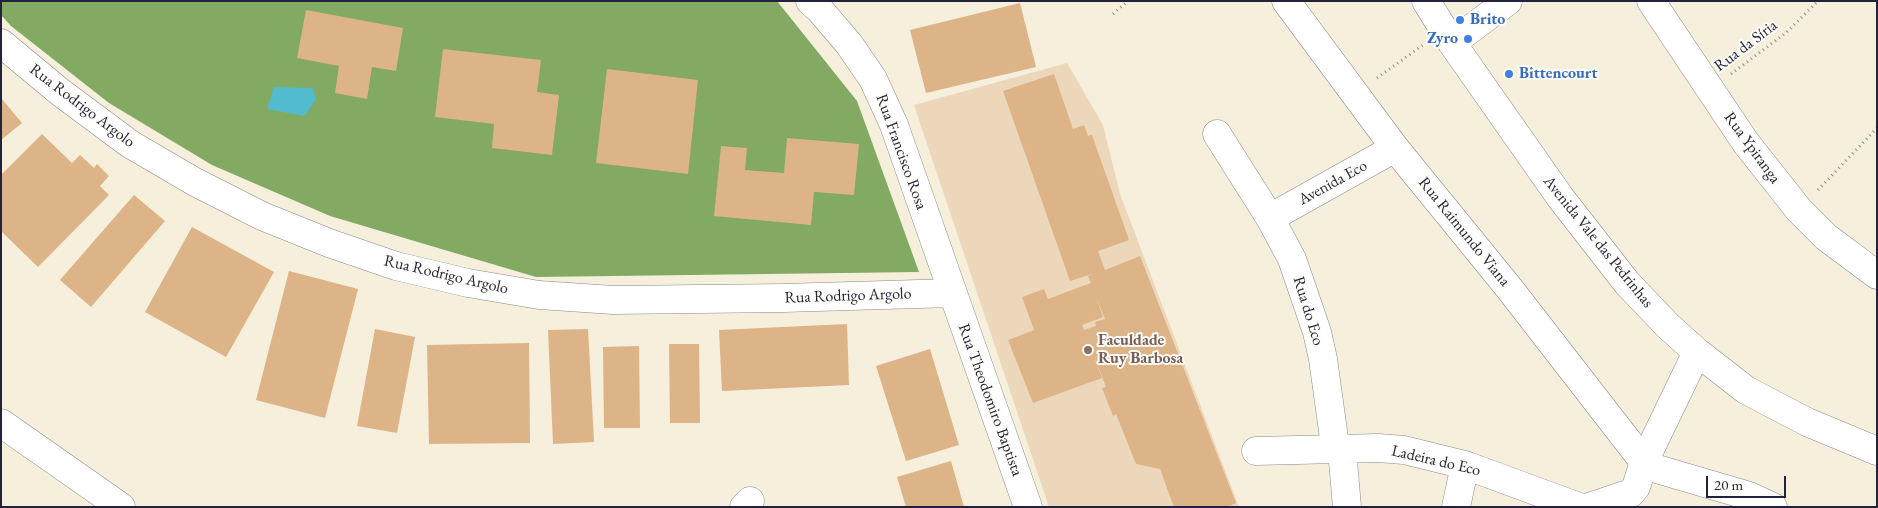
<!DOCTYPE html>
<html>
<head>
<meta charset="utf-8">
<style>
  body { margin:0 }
  #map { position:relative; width:1878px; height:508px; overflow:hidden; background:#f5efdc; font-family:"EB Garamond",serif }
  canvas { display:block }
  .frame { position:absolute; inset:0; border:2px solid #22223b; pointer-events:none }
  .scale { position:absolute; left:1706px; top:476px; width:80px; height:22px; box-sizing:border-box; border:2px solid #22223b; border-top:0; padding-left:6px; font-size:15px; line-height:18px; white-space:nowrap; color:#22223b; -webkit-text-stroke:4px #fdfcf7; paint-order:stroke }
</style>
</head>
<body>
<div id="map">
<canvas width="1878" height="508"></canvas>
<div class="frame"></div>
<div class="scale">20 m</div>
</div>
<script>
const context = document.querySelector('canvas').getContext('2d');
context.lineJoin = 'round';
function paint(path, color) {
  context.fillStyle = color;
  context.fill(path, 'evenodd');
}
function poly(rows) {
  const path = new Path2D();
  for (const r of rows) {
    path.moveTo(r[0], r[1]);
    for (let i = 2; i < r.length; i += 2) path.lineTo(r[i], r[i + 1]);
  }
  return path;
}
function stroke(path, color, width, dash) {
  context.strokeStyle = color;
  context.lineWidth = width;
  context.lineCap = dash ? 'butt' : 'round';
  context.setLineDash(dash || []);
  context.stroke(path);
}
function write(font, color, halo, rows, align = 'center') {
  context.font = font + ' "EB Garamond",serif';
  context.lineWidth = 4;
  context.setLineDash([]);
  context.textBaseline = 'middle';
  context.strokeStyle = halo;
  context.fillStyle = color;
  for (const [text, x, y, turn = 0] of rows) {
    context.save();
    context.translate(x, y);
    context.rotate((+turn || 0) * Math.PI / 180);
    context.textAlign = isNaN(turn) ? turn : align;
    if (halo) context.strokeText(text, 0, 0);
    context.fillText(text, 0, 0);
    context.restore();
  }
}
const built = poly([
  [1067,63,1103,125,1120,194,1239,507,1049,507,914,105]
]);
const forest = poly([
  [1,1,777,1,857,101,919,272,536,277,330,216,212,165,109,103,11,26,1,15]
]);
const water = poly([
  [274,87,313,88,316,100,304,116,267,109]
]);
const building = poly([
  [1020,3,1036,67,926,93,910,30],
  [306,10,403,28,396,71,372,67,367,99,335,93,339,66,297,58],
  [443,49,541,60,537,92,559,95,552,155,492,148,494,124,435,117],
  [607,69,698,80,688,174,596,163],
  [1054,74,1073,129,1084,125,1088,136,1092,135,1129,240,1098,251,1105,270,1140,256,1236,503,1227,507,1174,507,1160,469,1136,464,1116,414,1113,416,1102,388,1106,387,1085,333,1102,378,1033,403,1008,340,1034,330,1022,297,1044,289,1048,299,1091,283,1088,276,1095,273,1070,281,1003,91],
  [1096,297,1105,319,1095,322,1096,326,1084,330,1082,325,1103,317],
  [1,98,22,123,1,140],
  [42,134,72,163,80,155,94,168,97,164,109,176,100,186,109,195,38,267,1,231,1,175],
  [787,138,859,144,854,195,814,192,811,225,714,216,721,146,747,148,745,170,784,173],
  [134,195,165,221,91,307,60,280],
  [192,227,274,272,226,357,145,312],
  [289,271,358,289,325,418,256,400],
  [847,324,849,385,722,391,719,330],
  [375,329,415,337,397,433,357,426],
  [588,329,594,442,553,444,548,330],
  [529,343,530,443,429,444,427,345],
  [669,344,699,344,700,423,670,423],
  [639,346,640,428,604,428,603,347],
  [930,349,959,445,906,461,876,366],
  [951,461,964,507,906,507,897,477]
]);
const path = poly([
  [1113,14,1128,1],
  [1731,74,1787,32,1818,1],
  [1377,78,1423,45],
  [1818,190,1877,128]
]);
const minor = poly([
  [810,1,819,9,849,44,873,79,894,125,1028,507],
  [1286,1,1395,148,1509,288,1644,462,1657,469,1749,496,1773,507],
  [1426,1,1452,43,1560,197,1627,283,1668,326,1697,352,1746,390,1807,422,1877,451],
  [1651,1,1746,143,1799,210,1826,237,1877,275],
  [1,43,60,92,130,144,195,182,262,216,329,243,396,266,468,283,539,295,613,300,784,298,952,293],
  [1452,43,1508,1],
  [1217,134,1270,218,1292,259,1317,332,1323,359,1334,438,1343,461,1347,507],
  [1270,218,1395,148],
  [1,423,121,507],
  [1256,451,1378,448,1404,450,1465,465,1579,507],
  [744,507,750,501],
  [1456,507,1465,465],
  [1589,507,1631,493,1636,487,1644,462,1697,352]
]);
const markers = [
  [1460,20,5,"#3f7fe0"],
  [1468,39,5,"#3f7fe0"],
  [1509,74,5,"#3f7fe0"],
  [1088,350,5,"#8d6e63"]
];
const shopNames = [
  ["Brito",1470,20],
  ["Zyro",1458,39,"right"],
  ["Bittencourt",1519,74]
];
const streetNames = [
  ["Rua da Síria",1746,46,-37],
  ["Rua Rodrigo Argolo",82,106,37],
  ["Rua Ypiranga",1752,148,54],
  ["Rua Francisco Rosa",901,152,70],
  ["Avenida Eco",1333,183,-29],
  ["Rua Raimundo Viana",1464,232,51],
  ["Avenida Vale das Pedrinhas",1598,242,51],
  ["Rua Rodrigo Argolo",446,275,13],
  ["Rua Rodrigo Argolo",848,296,-2],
  ["Rua do Eco",1308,311,73],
  ["Rua Theodomiro Baptista",990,400,70],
  ["Ladeira do Eco",1436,461,13]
];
const educationNames = [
  ["Faculdade",1098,341],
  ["Ruy Barbosa",1098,359]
];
paint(built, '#edd7bb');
paint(forest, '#82aa62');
paint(water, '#52bbce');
paint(building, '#ddb388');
stroke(minor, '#8c888c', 29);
stroke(path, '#8c888c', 3, [1, 4]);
stroke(minor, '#fff', 28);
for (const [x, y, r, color] of markers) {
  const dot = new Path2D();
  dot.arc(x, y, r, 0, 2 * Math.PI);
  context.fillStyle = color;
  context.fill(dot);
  stroke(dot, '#fdfcf7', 2);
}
write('bold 16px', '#366cbe', '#fdfcf7', shopNames, 'left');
write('16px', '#22223b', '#fdfcf7', streetNames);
write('bold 16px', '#785e54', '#fdfcf7', educationNames, 'left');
</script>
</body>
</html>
